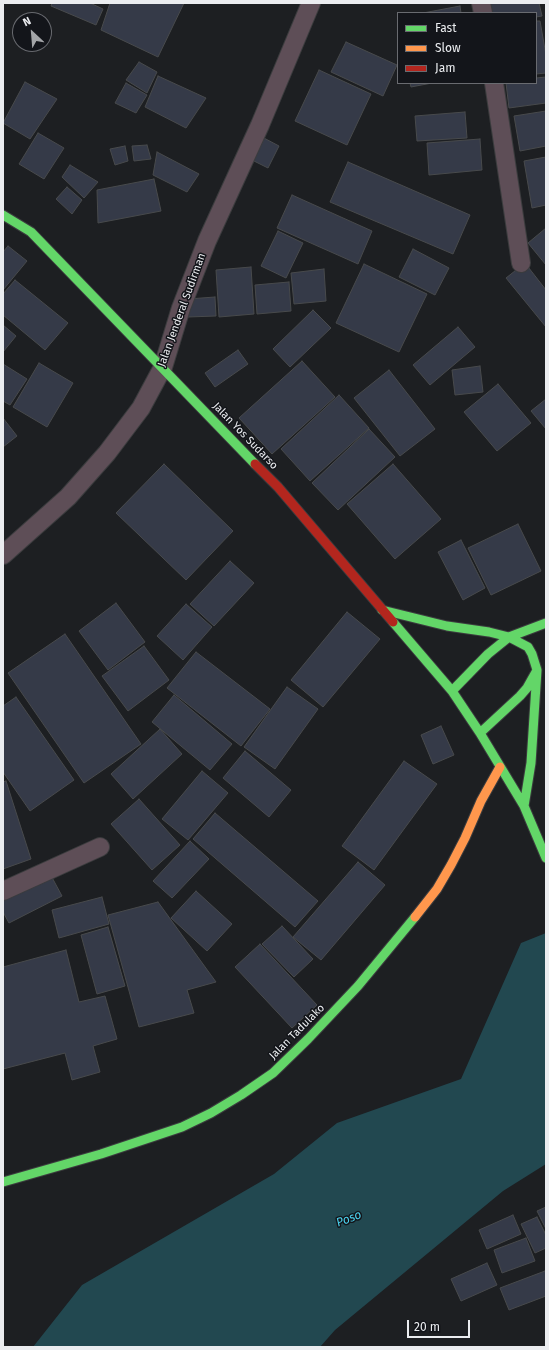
<!DOCTYPE html>
<html>
<head>
<meta charset="utf-8">
<style>
  body { margin:0 }
  #map { position:relative; width:549px; height:1350px; overflow:hidden; background:#1d1f22; font-family:"Fira Sans",sans-serif }
  canvas { display:block }
  .frame { position:absolute; inset:0; border:4px solid #ebedf0; pointer-events:none }
  .legend { position:absolute; left:397px; top:12px; width:140px; height:72px; box-sizing:border-box; background:#13151a; border:1px solid #696b70; margin:0; padding:5px 7px; list-style:none; font-size:12px; color:#ebedf0 }
  .legend li { display:flex; align-items:center; gap:8px; height:20px }
  .legend b { width:20px; border:1px solid #696b70 }
  .north { position:absolute; left:12px; top:12px; width:40px; height:40px; box-sizing:border-box; background:#13151a; border:1px solid #696b70; border-radius:50%; rotate:334deg; font-size:11px; font-weight:700; line-height:16px; text-align:center; color:#ebedf0 }
  .north::after { content:''; display:block; margin:auto; width:14px; height:18px; background:#a3a5a8; clip-path:polygon(50% 0,100% 100%,50% 72%,0 100%) }
  .scale { position:absolute; left:407px; top:1320px; width:63px; height:18px; box-sizing:border-box; border:2px solid #ebedf0; border-top:0; padding-left:5px; font-size:12px; line-height:14px; white-space:nowrap; color:#ebedf0; -webkit-text-stroke:3px #13151a; paint-order:stroke }
</style>
</head>
<body>
<div id="map">
<canvas width="549" height="1350"></canvas>
<div class="frame"></div>
<ul class="legend">
<li><b style="height:5px;background:#63d668"></b>Fast</li>
<li><b style="height:5px;background:#ff974d"></b>Slow</li>
<li><b style="height:5px;background:#b3261e"></b>Jam</li>
</ul>
<div class="north">N</div>
<div class="scale">20 m</div>
</div>
<script>
const context = document.querySelector('canvas').getContext('2d');
context.lineJoin = 'round';
function paint(path, color) {
  context.fillStyle = color;
  context.fill(path, 'evenodd');
}
function poly(rows) {
  const path = new Path2D();
  for (const r of rows) {
    path.moveTo(r[0], r[1]);
    for (let i = 2; i < r.length; i += 2) path.lineTo(r[i], r[i + 1]);
  }
  return path;
}
function stroke(path, color, width, dash) {
  context.strokeStyle = color;
  context.lineWidth = width;
  context.lineCap = dash ? 'butt' : 'round';
  context.setLineDash(dash || []);
  context.stroke(path);
}
function write(font, color, halo, rows, align = 'center') {
  context.font = font + ' "Fira Sans",sans-serif';
  context.lineWidth = 3;
  context.setLineDash([]);
  context.textBaseline = 'middle';
  context.strokeStyle = halo;
  context.fillStyle = color;
  for (const [text, x, y, turn = 0] of rows) {
    context.save();
    context.translate(x, y);
    context.rotate((+turn || 0) * Math.PI / 180);
    context.textAlign = isNaN(turn) ? turn : align;
    if (halo) context.strokeText(text, 0, 0);
    context.fillText(text, 0, 0);
    context.restore();
  }
}
const water = poly([
  [546,933,546,1164,503,1191,335,1330,320,1347,33,1347,82,1285,274,1174,337,1123,461,1079,521,943]
]);
const building = poly([
  [52,3,90,3,103,9,96,25,51,6,52,3],
  [110,3,184,3,158,57,101,30,110,3],
  [488,3,539,3,542,16,536,17,536,13,490,13,488,3],
  [460,6,461,13,423,13,460,6],
  [536,21,540,21,546,55,546,73,536,74,536,21],
  [346,42,397,65,383,96,331,72,346,42],
  [139,62,157,72,147,93,126,80,139,62],
  [319,70,371,94,347,145,295,121,319,70],
  [158,76,206,98,186,128,145,107,158,76],
  [546,77,546,103,509,108,506,83,536,83,536,78,546,77],
  [25,82,57,99,30,139,3,123,25,82],
  [126,83,147,95,136,113,115,103,126,83],
  [410,83,432,83,411,87,410,83],
  [546,111,546,146,520,151,514,116,546,111],
  [465,112,467,138,417,141,415,116,465,112],
  [38,133,64,148,44,179,19,164,38,133],
  [262,137,279,146,268,168,250,159,262,137],
  [480,139,482,170,429,175,427,143,480,139],
  [147,145,151,159,134,161,132,146,147,145],
  [125,146,128,161,115,165,110,149,125,146],
  [157,152,199,174,187,192,153,175,157,152],
  [546,157,546,205,532,208,524,161,546,157],
  [348,162,470,215,453,254,330,202,348,162],
  [70,165,98,182,84,198,62,177,70,165],
  [154,179,161,211,98,223,97,190,154,179],
  [67,187,82,200,72,214,56,199,67,187],
  [292,195,372,231,358,264,277,228,292,195],
  [546,228,546,265,528,243,546,228],
  [278,231,303,243,286,278,261,266,278,231],
  [8,246,27,261,3,290,3,252,8,246],
  [413,249,449,268,435,295,399,277,413,249],
  [525,263,546,290,546,327,506,278,525,263],
  [364,264,427,294,399,352,336,323,364,264],
  [251,267,254,314,219,317,216,270,251,267],
  [324,269,326,301,294,304,291,273,324,269],
  [15,280,68,323,45,350,3,315,3,294,15,280],
  [289,282,291,311,257,314,255,285,289,282],
  [215,297,216,316,188,317,188,299,215,297],
  [313,310,331,328,290,367,273,349,313,310],
  [3,325,16,336,3,352,3,325],
  [458,327,475,347,430,385,413,365,458,327],
  [238,350,248,364,215,387,205,373,238,350],
  [302,361,335,397,272,454,239,418,302,361],
  [39,363,73,383,47,427,13,407,39,363],
  [3,364,27,379,10,405,3,401,3,364],
  [480,366,483,392,455,395,452,370,480,366],
  [389,370,435,429,400,456,354,398,389,370],
  [498,384,531,423,497,451,464,412,498,384],
  [339,395,369,428,310,481,281,449,339,395],
  [546,399,546,429,531,411,546,399],
  [3,418,17,436,3,447,3,418],
  [369,429,395,457,338,510,312,483,369,429],
  [164,464,233,531,186,580,116,513,164,464],
  [393,464,441,519,395,559,347,504,393,464],
  [518,524,541,571,491,595,468,548,518,524],
  [461,540,485,588,463,600,438,552,461,540],
  [230,561,254,583,214,626,190,604,230,561],
  [116,603,145,642,108,670,79,631,116,603],
  [186,604,212,627,183,660,157,636,186,604],
  [347,612,380,639,323,707,291,680,347,612],
  [65,634,141,744,84,783,8,673,65,634],
  [144,646,169,680,128,711,102,676,144,646],
  [196,652,270,709,241,746,167,688,196,652],
  [287,687,318,709,275,769,244,747,287,687],
  [174,695,232,744,210,770,152,722,174,695],
  [16,697,74,780,30,811,3,772,3,706,16,697],
  [441,726,454,755,433,764,421,735,441,726],
  [160,729,182,754,133,799,111,774,160,729],
  [245,751,291,790,269,817,223,778,245,751],
  [404,761,437,784,374,870,342,846,404,761],
  [202,771,228,793,188,840,162,819,202,771],
  [6,781,31,859,3,869,3,782,6,781],
  [139,799,180,845,152,870,111,824,139,799],
  [215,813,318,901,295,927,193,839,215,813],
  [190,841,209,859,172,898,153,881,190,841],
  [358,862,385,885,321,960,293,937,358,862],
  [48,870,62,896,9,923,3,912,3,893,48,870],
  [196,891,232,924,207,951,171,918,196,891],
  [102,897,109,924,59,938,52,910,102,897],
  [158,902,216,982,187,990,194,1013,139,1027,108,915,158,902],
  [282,926,313,959,294,977,262,944,282,926],
  [108,927,125,986,97,994,81,935,108,927],
  [260,944,317,1005,292,1028,235,967,260,944],
  [66,950,79,1002,105,996,117,1039,93,1046,100,1072,72,1080,65,1053,3,1069,3,967,66,950],
  [546,1207,546,1229,537,1211,546,1207],
  [513,1215,521,1234,487,1249,479,1230,513,1215],
  [537,1217,546,1235,546,1248,535,1253,521,1224,537,1217],
  [526,1238,535,1261,502,1273,494,1250,526,1238],
  [487,1263,497,1285,461,1301,451,1279,487,1263],
  [545,1271,546,1275,546,1296,509,1310,500,1288,545,1271]
]);
const street = poly([
  [481,3,483,13],
  [494,83,521,263],
  [3,555,68,497,107,453,141,408,163,367,181,308,207,241,260,125,311,3],
  [3,891,100,847]
]);
const fast = poly([
  [3,215,31,232,255,464],
  [382,610,447,626,489,632,509,637],
  [393,622,452,691],
  [546,623,509,637,488,654,452,691,480,733,524,806,546,858],
  [509,637,528,647,532,654,537,670,531,763,524,806],
  [480,733,520,696,527,688,536,672],
  [3,1182,101,1154,182,1127,211,1113,241,1095,273,1073,308,1039,358,986,415,917]
]);
const slow = poly([
  [415,917,437,889,451,865,465,838,481,801,500,767]
]);
const jam = poly([
  [255,464,278,487,393,622]
]);
const streetNames = [
  ["Jalan Jenderal Sudirman",182,310,-70],
  ["Jalan Yos Sudarso",245,436,46],
  ["Jalan Tadulako",297,1032,-45]
];
const waterNames = [
  ["Poso",349,1219,-21]
];
paint(water, '#224850');
paint(building, '#353a48');
stroke(building, '#484a4c', 1);
stroke(street, '#3b3c3e', 20);
stroke(fast, '#3b3c3e', 11);
stroke(slow, '#3b3c3e', 11);
stroke(jam, '#3b3c3e', 11);
stroke(street, '#5e4e57', 18);
stroke(fast, '#63d668', 9);
stroke(slow, '#ff974d', 9);
stroke(jam, '#b3261e', 9);
write('11px', '#ebedf0', '#13151a', streetNames);
write('italic 12px', '#4bd4f0', '#13151a', waterNames);
</script>
</body>
</html>
